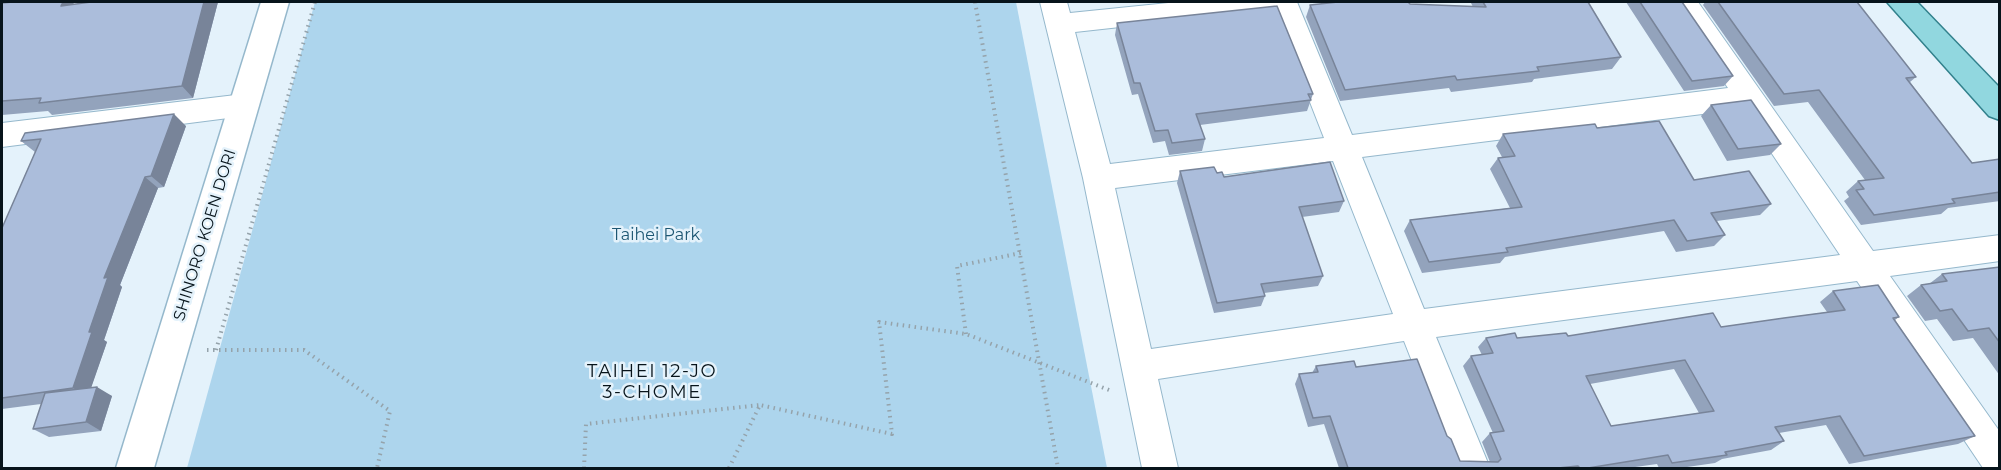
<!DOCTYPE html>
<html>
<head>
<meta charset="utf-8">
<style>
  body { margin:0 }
  #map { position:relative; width:2001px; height:470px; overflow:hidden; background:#e4f2fb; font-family:Montserrat,sans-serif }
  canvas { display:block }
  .frame { position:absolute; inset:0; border:3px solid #07141b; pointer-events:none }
</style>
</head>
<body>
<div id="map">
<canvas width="2001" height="470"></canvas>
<div class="frame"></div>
</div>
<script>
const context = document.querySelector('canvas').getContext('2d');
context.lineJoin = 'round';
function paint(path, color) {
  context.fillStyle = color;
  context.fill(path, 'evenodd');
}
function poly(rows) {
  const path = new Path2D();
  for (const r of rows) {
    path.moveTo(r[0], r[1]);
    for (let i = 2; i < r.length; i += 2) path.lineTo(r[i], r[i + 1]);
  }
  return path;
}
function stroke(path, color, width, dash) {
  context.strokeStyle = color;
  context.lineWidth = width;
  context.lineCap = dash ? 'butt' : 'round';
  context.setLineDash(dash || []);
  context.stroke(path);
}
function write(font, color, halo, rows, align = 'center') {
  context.font = font + ' Montserrat,sans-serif';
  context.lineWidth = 5;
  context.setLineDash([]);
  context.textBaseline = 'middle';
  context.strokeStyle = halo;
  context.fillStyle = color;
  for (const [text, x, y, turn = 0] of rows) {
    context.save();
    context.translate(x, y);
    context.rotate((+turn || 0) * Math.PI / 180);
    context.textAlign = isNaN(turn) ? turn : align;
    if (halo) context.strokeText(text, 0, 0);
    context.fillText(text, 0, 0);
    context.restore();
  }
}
const green = poly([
  [315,2,1016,2,1107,468,187,468]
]);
const path = poly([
  [975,2,1058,468],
  [966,334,957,266,1021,253],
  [207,350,304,350,390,411,377,468],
  [216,350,315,2],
  [584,468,586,424,760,405],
  [729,468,760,405,892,434,879,322,966,334,1109,390]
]);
const street = poly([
  [1040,2,1067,2,1070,13,1178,2,1297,2,1352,135,1728,88,1670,2,1698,2,1873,251,2000,235,2000,261,1890,276,2000,432,2000,468,1983,468,1857,281,1436,337,1490,468,1454,468,1404,341,1158,379,1178,468,1142,468,1083,178,1040,2],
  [1274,10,1324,138,1110,164,1075,32,1274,10],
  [1742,109,1840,255,1424,309,1362,157,1742,109],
  [1333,161,1393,314,1151,349,1115,188,1333,161],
  [244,94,254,97,259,105,254,113,244,116,2,147,2,123,244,94]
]);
const secondary = poly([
  [261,2,289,2,154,468,116,468,261,2]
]);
const primary = poly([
  [1887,2,1917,2,2000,88,2000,120,1989,116,1887,2]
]);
const wall = poly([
  [13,2,72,2,74,4,218,2,193,98,52,115,48,111,2,115,2,3],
  [1471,2,1588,2,1621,57,1612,69,1534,79,1532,82,1451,92,1449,88,1340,101,1306,17,1310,5,1410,4,1473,7,1471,3],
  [1626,2,1682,2,1733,76,1724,86,1684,91],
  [1705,2,1857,2,1916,77,1910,82,1972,163,2000,159,2000,201,1948,208,1941,214,1861,225,1844,201,1849,197,1846,192,1858,181,1865,180,1808,102,1774,106,1703,5],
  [1117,23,1313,94,1307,111,1200,125,1205,139,1202,151,1169,155,1165,141,1153,143,1138,94,1132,95,1115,35],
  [1711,105,1781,144,1770,155,1727,161,1701,116],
  [186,126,164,187,158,188,120,285,122,287,104,340,107,342,91,387,112,396,101,431,49,437,33,429,41,404,2,409,2,228,35,152,21,141],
  [1597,128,1694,180,1771,204,1760,215,1717,221,1725,235,1714,246,1676,252,1664,231,1505,257,1500,263,1422,273,1404,231,1410,220,1510,208,1490,169,1498,158,1502,157,1496,146,1503,134],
  [1180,171,1217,173,1224,177,1344,201,1339,212,1302,217,1323,276,1318,286,1264,293,1265,296,1261,306,1214,313,1177,183],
  [2000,267,2000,376,1973,338,1953,341,1937,319,1925,321,1907,296,1921,285,1929,284,1942,274],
  [1833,291,1899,317,1895,320,1975,436,1958,444,1849,464,1826,425,1779,433,1784,441,1771,450,1722,459,1715,463,1680,468,1659,468,1657,464,1628,468,1339,468,1324,424,1308,427,1295,384,1299,374,1312,373,1316,366,1356,367,1447,436,1460,461,1490,462,1482,442,1490,433,1493,433,1463,366,1471,356,1482,355,1478,347,1486,338,1517,338,1568,336,1721,327,1827,312,1820,302],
  [1674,369,1699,413,1611,426,1590,384]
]);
const shadedWall = poly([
  [63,2,72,2,77,7,61,6],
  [204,2,218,2,193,98,182,86],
  [174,114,186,126,164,187,151,176],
  [145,177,158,188,120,285,122,287,104,340,107,342,88,397,73,388,104,278],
  [97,387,112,396,101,431,86,422]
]);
const building = poly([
  [13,2,63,2,61,6,91,2,204,2,182,86,39,103,41,98,2,101,2,3,13,2],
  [1338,2,1408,2,1410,4,1486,7,1483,2,1588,2,1621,57,1537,67,1539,71,1457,80,1455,76,1345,90,1310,5,1338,2],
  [1640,2,1682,2,1733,76,1692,81,1640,2],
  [1718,2,1857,2,1916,77,1906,78,1972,163,2000,159,2000,192,1952,199,1955,203,1874,215,1856,190,1864,189,1858,181,1884,178,1819,90,1784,94,1718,2],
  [1277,6,1313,94,1308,94,1311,100,1196,114,1205,139,1172,143,1168,130,1155,131,1140,83,1134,83,1117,23,1277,6],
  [1751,100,1781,144,1738,149,1711,105,1751,100],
  [174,114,151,176,145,177,104,278,108,277,89,332,92,332,73,388,2,398,2,228,41,139,21,141,25,133,174,114],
  [1659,121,1694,180,1749,171,1771,204,1711,213,1725,235,1687,241,1674,220,1506,248,1508,252,1429,262,1410,220,1522,207,1498,158,1515,156,1503,134,1595,124,1597,128,1659,121],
  [1330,162,1344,201,1299,207,1323,276,1261,284,1265,296,1217,303,1180,171,1214,167,1217,173,1222,172,1224,177,1330,162],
  [2000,267,2000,343,1989,328,1968,331,1952,309,1940,311,1921,285,1947,281,1942,274,2000,267],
  [1878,285,1899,317,1893,318,1975,436,1864,456,1840,416,1775,427,1784,441,1725,452,1727,455,1672,463,1668,455,1588,468,1580,468,1578,466,1558,468,1348,468,1330,416,1313,418,1299,374,1318,372,1316,366,1354,361,1356,367,1417,359,1447,436,1451,439,1460,461,1498,462,1501,459,1490,433,1504,431,1471,356,1493,353,1486,338,1515,333,1517,338,1566,333,1568,336,1713,313,1721,327,1784,318,1845,310,1833,291,1878,285],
  [1685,360,1714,411,1611,426,1586,376,1685,360],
  [97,387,86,422,33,429,45,393,97,387]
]);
const streetNames = [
  ["SHINORO KOEN DORI",205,235,-73]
];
const parkNames = [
  ["Taihei Park",656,235]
];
const neighbourhoodNames = [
  ["TAIHEI 12-JO",652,372],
  ["3-CHOME",652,393]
];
paint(green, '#add5ed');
stroke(street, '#95b8cc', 2);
stroke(secondary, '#95b8cc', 3);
stroke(primary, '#31818c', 3);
stroke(path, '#95a3ab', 4, [1.5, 4.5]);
paint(street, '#fff');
paint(secondary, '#fff');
paint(primary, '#91d7df');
paint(wall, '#93a3bc');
paint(shadedWall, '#788499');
paint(building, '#abbddb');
stroke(building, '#788499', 1.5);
write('16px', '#07141b', '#e4f2fb', streetNames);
write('16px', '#1d5773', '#e4f2fb', parkNames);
context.letterSpacing = '1.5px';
write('18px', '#07141b', '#e4f2fb', neighbourhoodNames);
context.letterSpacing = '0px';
</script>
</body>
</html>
